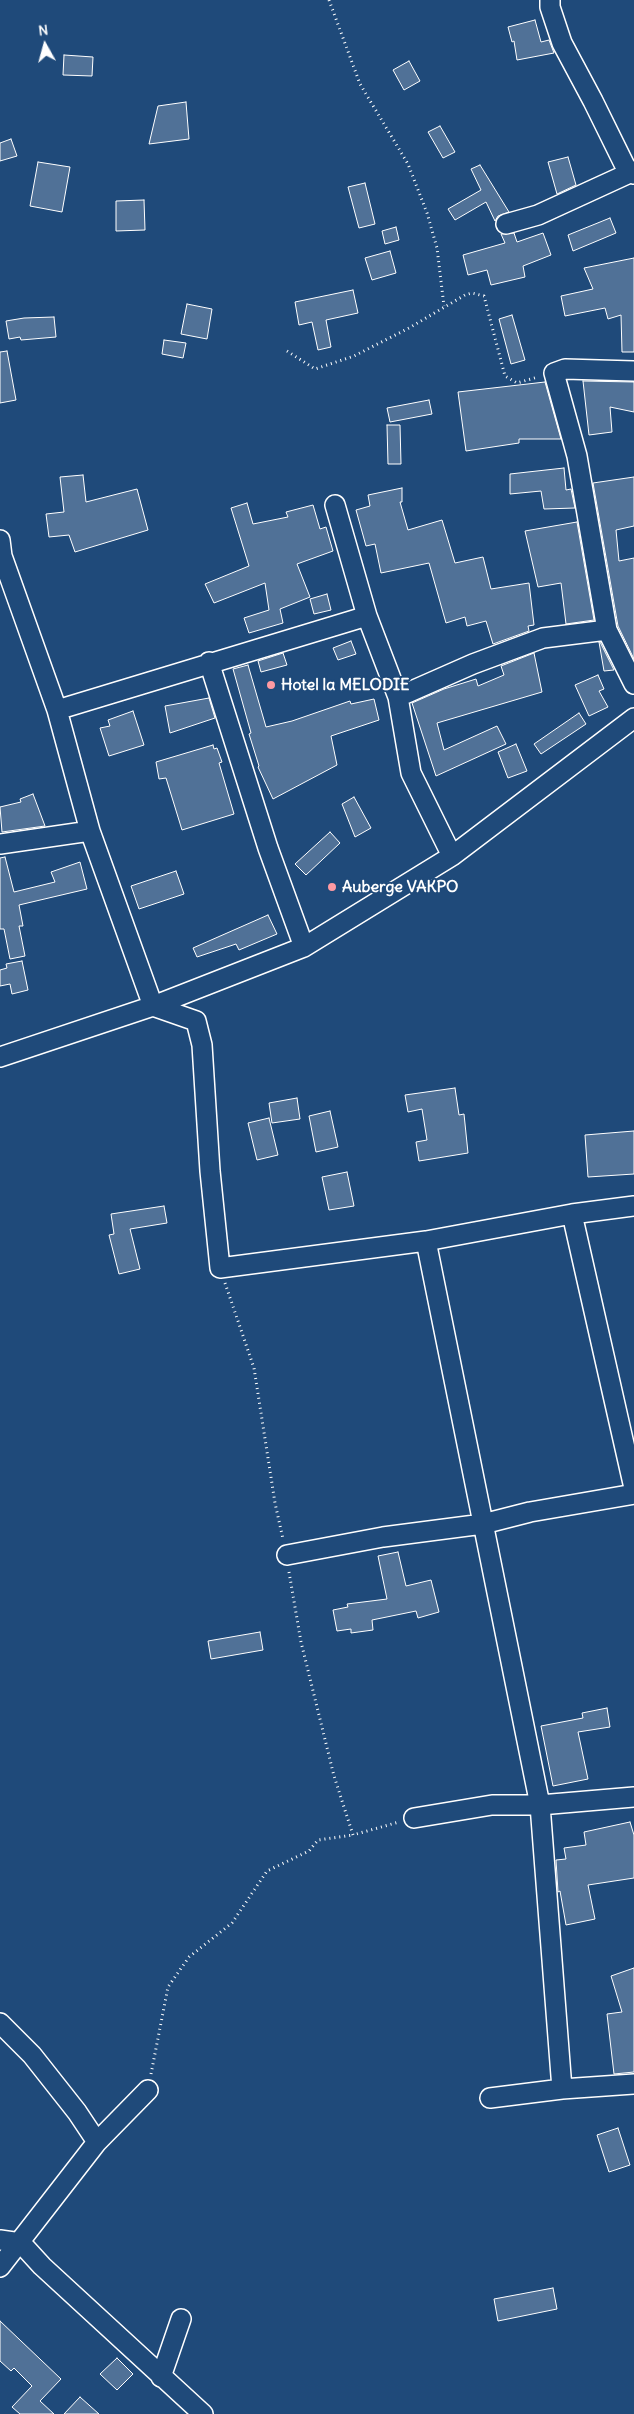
<!DOCTYPE html>
<html>
<head>
<meta charset="utf-8">
<style>
  body { margin:0 }
  #map { position:relative; width:634px; height:2414px; overflow:hidden; background:#1f4a7a; font-family:Delius,sans-serif }
  canvas { display:block }
  .north { position:absolute; left:20px; top:20px; width:50px; height:50px; -webkit-text-stroke:4px #1f4a7a; paint-order:stroke; rotate:353deg; font-size:14px; font-weight:700; line-height:20px; text-align:center; color:#fff }
  .north::after { content:''; display:block; margin:auto; width:18px; height:22px; background:#fff; clip-path:polygon(50% 0,100% 100%,50% 72%,0 100%) }
</style>
</head>
<body>
<div id="map">
<canvas width="634" height="2414"></canvas>
<div class="north">N</div>
</div>
<script>
const context = document.querySelector('canvas').getContext('2d');
context.lineJoin = 'round';
function paint(path, color) {
  context.fillStyle = color;
  context.fill(path, 'evenodd');
}
function poly(rows) {
  const path = new Path2D();
  for (const r of rows) {
    path.moveTo(r[0], r[1]);
    for (let i = 2; i < r.length; i += 2) path.lineTo(r[i], r[i + 1]);
  }
  return path;
}
function stroke(path, color, width, dash) {
  context.strokeStyle = color;
  context.lineWidth = width;
  context.lineCap = dash ? 'butt' : 'round';
  context.setLineDash(dash || []);
  context.stroke(path);
}
function write(font, color, halo, rows, align = 'center') {
  context.font = font + ' Delius,sans-serif';
  context.lineWidth = 4;
  context.setLineDash([]);
  context.textBaseline = 'middle';
  context.strokeStyle = halo;
  context.fillStyle = color;
  for (const [text, x, y, turn = 0] of rows) {
    context.save();
    context.translate(x, y);
    context.rotate((+turn || 0) * Math.PI / 180);
    context.textAlign = isNaN(turn) ? turn : align;
    if (halo) context.strokeText(text, 0, 0);
    context.fillText(text, 0, 0);
    context.restore();
  }
}
const building = poly([
  [535,20,541,42,549,40,554,53,517,60,514,41,512,42,508,27,535,20],
  [64,55,93,57,92,76,63,75,64,55],
  [409,61,420,81,404,90,393,70,409,61],
  [186,102,189,139,149,144,158,106,186,102],
  [440,126,455,152,443,158,428,132,440,126],
  [11,139,17,156,0,161,0,143,11,139],
  [568,157,576,185,557,194,548,162,568,157],
  [38,162,70,167,62,212,30,206,38,162],
  [480,165,509,212,498,216,495,221,486,202,455,220,448,209,481,190,471,169,480,165],
  [365,183,375,224,359,228,348,187,365,183],
  [144,200,145,230,116,231,116,201,144,200],
  [610,218,616,233,573,251,568,235,610,218],
  [396,227,399,240,385,244,382,231,396,227],
  [514,233,517,242,543,233,551,255,523,266,525,277,491,285,487,270,468,275,463,255,505,243,501,234,514,233],
  [390,251,396,273,372,280,365,258,390,251],
  [634,258,634,352,622,352,621,315,608,319,605,308,565,316,561,296,593,289,584,268,634,258],
  [353,290,358,313,326,320,331,347,318,350,312,322,299,325,295,302,353,290],
  [187,304,212,309,207,339,181,334,187,304],
  [512,315,525,360,511,364,499,319,512,315],
  [54,317,56,337,21,340,20,337,9,339,6,321,24,318,54,317],
  [164,340,186,343,183,358,162,354,164,340],
  [7,351,16,400,0,403,0,352,7,351],
  [583,381,634,382,634,412,610,407,612,432,589,435,583,381],
  [545,382,561,439,519,439,519,443,466,451,458,392,545,382],
  [429,400,432,414,390,422,387,408,429,400],
  [387,425,400,425,401,464,388,464,387,425],
  [564,468,566,490,571,489,575,508,544,509,541,491,510,494,510,474,564,468],
  [83,475,86,502,137,489,148,530,75,552,69,535,49,537,46,514,64,512,60,477,83,475],
  [634,477,634,526,616,530,619,561,634,558,634,659,618,626,593,483,634,477],
  [402,488,402,502,400,502,408,530,442,520,455,563,483,557,491,589,529,583,534,625,528,626,529,631,493,644,486,621,467,626,465,617,446,623,429,563,381,573,375,544,366,546,356,510,370,506,368,495,402,488],
  [247,503,253,524,288,517,286,512,313,505,320,529,326,527,333,551,297,564,310,597,280,609,283,623,249,633,244,618,269,610,265,583,214,603,205,584,249,566,231,508,247,503],
  [577,522,594,620,566,624,561,583,538,587,525,531,577,522],
  [327,594,331,610,314,614,310,599,327,594],
  [351,641,356,654,338,660,333,648,351,641],
  [599,642,600,642,614,670,604,671,599,642],
  [283,653,287,665,261,672,258,661,283,653],
  [534,653,542,692,437,723,444,750,497,726,506,744,436,776,412,703,444,689,476,679,478,686,504,675,501,666,534,653],
  [248,665,266,727,292,721,350,701,351,704,374,699,379,720,331,736,337,765,273,799,258,767,259,766,249,734,251,733,233,669,248,665],
  [598,675,604,689,599,691,608,707,589,716,575,685,598,675],
  [209,698,215,718,170,733,165,706,209,698],
  [133,711,144,745,109,756,100,728,110,726,108,720,133,711],
  [579,713,586,724,541,754,534,744,579,713],
  [516,744,527,771,508,778,498,752,516,744],
  [213,745,214,749,217,748,222,762,219,763,234,814,182,830,166,778,159,779,156,762,213,745],
  [33,794,45,826,2,832,0,807,21,802,20,799,33,794],
  [354,797,371,828,355,837,342,804,354,797],
  [330,832,340,843,306,875,295,864,330,832],
  [5,857,14,892,55,882,51,872,80,862,87,889,19,905,23,926,19,926,25,956,10,959,4,929,0,929,0,858,5,857],
  [176,871,184,894,139,909,131,886,176,871],
  [268,915,277,934,239,950,236,944,197,957,193,948,268,915],
  [22,961,28,990,12,994,10,984,0,986,0,970,7,968,6,964,22,961],
  [455,1088,459,1115,464,1114,468,1153,419,1161,416,1142,427,1140,422,1109,408,1112,405,1095,455,1088],
  [297,1098,300,1119,272,1123,269,1103,297,1098],
  [330,1111,338,1147,316,1152,309,1116,330,1111],
  [269,1118,278,1155,257,1160,248,1123,269,1118],
  [634,1131,634,1174,588,1177,585,1135,634,1131],
  [347,1172,354,1206,329,1210,322,1177,347,1172],
  [164,1206,167,1223,130,1229,140,1269,119,1274,109,1235,114,1234,111,1214,164,1206],
  [398,1552,406,1586,431,1580,439,1612,418,1618,416,1611,372,1620,373,1630,351,1633,351,1629,337,1631,333,1610,348,1607,347,1604,387,1599,378,1556,398,1552],
  [260,1632,263,1650,211,1659,208,1641,260,1632],
  [607,1708,610,1727,578,1732,588,1779,553,1786,541,1726,583,1718,582,1713,607,1708],
  [630,1822,634,1835,634,1878,588,1885,595,1919,566,1925,560,1891,558,1892,556,1860,566,1859,564,1848,586,1845,584,1832,630,1822],
  [634,1968,634,2072,614,2074,607,2014,622,2012,611,1976,634,1968],
  [618,2128,630,2165,609,2172,597,2135,618,2128],
  [553,2288,557,2309,498,2321,494,2299,553,2288],
  [0,2321,61,2379,40,2401,54,2414,20,2414,12,2407,32,2386,14,2368,11,2371,0,2361,0,2321],
  [117,2358,133,2374,117,2390,100,2374,117,2358],
  [80,2397,99,2414,64,2414,80,2397]
]);
const path = poly([
  [329,0,360,84,408,164,427,213,437,248,444,306],
  [287,351,315,369,354,356,409,328,465,295,472,293,484,296,505,376,517,383,538,377],
  [225,1283,254,1368,275,1503,283,1539],
  [289,1572,301,1642,334,1776,353,1835,399,1822],
  [151,2074,168,1987,189,1957,232,1923,267,1871,309,1851,318,1840,353,1835]
]);
const minor = poly([
  [550,0,550,7,562,43,593,101,628,172,634,174],
  [506,224,538,215,634,171],
  [634,371,565,369,554,373,577,456,607,630,634,684],
  [335,505,367,616,398,697,411,773,452,856],
  [0,540,2,556,57,710,90,831,153,1006,196,1021,202,1045,210,1171,220,1268,426,1241,572,1214,634,1206],
  [209,662,268,848,304,947],
  [398,697,473,664,543,638,607,630],
  [57,710,367,616],
  [0,844,90,831],
  [0,1057,153,1006,304,947,452,856,634,718],
  [572,1214,634,1488],
  [426,1241,540,1805,562,2089],
  [287,1555,383,1537,483,1524,530,1512,634,1494],
  [414,1818,492,1805,540,1805,634,1797],
  [0,2023,32,2055,77,2112,97,2142],
  [490,2098,562,2089,634,2084],
  [0,2240,21,2243,42,2266,203,2414],
  [0,2267,97,2142,148,2090],
  [161,2377,181,2319]
]);
const markers = [
  [271,685,5,"#ff9aa2"],
  [332,887,5,"#ff9aa2"]
];
const poiNames = [
  ["Hotel la MELODIE",281,685],
  ["Auberge VAKPO",342,887]
];
paint(building, '#507197');
stroke(building, '#fff', 1);
stroke(minor, '#fff', 22);
stroke(path, '#fff', 3, [1, 4]);
stroke(minor, '#1f4a7a', 19);
for (const [x, y, r, color] of markers) {
  const dot = new Path2D();
  dot.arc(x, y, r, 0, 2 * Math.PI);
  context.fillStyle = color;
  context.fill(dot);
  stroke(dot, '#1f4a7a', 2);
}
write('bold 16px', '#fff', '#1f4a7a', poiNames, 'left');
</script>
</body>
</html>
